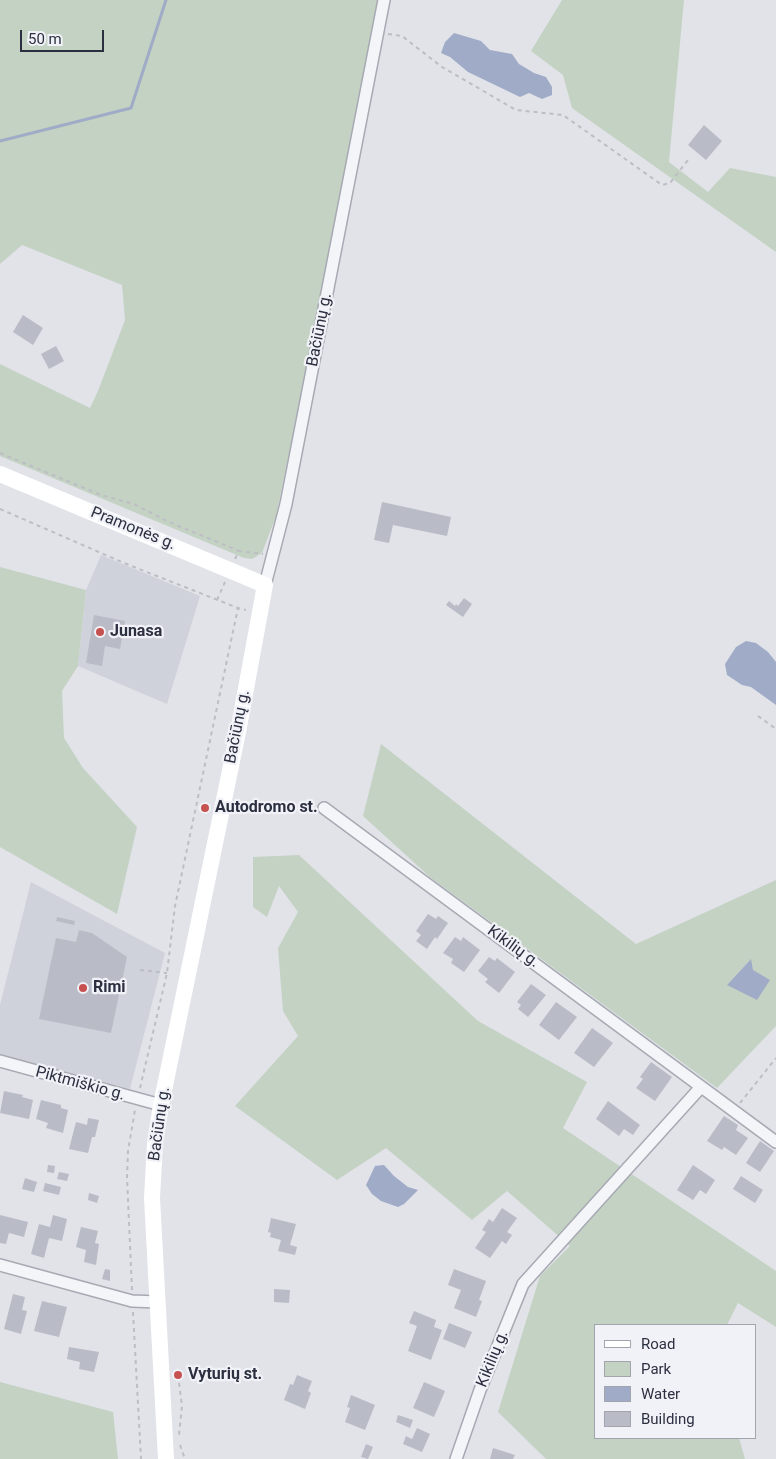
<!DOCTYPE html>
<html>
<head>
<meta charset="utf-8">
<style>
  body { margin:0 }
  #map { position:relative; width:776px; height:1459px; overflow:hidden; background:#e1e3e9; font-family:Roboto,sans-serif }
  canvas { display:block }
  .legend { position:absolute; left:594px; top:1324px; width:162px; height:115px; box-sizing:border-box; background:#f1f2f7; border:1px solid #a2a4ae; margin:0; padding:6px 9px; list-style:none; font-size:15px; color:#2b2f40 }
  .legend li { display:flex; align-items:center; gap:10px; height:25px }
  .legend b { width:25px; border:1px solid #a2a4ae }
  .scale { position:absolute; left:20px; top:30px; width:84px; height:22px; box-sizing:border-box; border:2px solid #2b2f40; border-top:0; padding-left:6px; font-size:15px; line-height:18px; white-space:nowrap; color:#2b2f40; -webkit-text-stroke:4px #f1f2f7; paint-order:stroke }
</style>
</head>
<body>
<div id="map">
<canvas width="776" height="1459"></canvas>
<ul class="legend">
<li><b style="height:6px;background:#fff"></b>Road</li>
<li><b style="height:14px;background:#c4d2c3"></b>Park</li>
<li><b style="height:14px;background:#9fabc7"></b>Water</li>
<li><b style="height:14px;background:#b9bcc6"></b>Building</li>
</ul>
<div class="scale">50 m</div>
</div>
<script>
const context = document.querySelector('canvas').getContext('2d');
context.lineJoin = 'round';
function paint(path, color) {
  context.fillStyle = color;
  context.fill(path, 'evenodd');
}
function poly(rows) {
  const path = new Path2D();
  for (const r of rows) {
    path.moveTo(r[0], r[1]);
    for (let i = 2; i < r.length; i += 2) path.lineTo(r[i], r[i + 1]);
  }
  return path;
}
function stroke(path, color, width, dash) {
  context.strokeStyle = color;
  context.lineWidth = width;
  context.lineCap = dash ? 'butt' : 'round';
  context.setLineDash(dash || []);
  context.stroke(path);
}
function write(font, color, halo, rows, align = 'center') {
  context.font = font + ' Roboto,sans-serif';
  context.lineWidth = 4.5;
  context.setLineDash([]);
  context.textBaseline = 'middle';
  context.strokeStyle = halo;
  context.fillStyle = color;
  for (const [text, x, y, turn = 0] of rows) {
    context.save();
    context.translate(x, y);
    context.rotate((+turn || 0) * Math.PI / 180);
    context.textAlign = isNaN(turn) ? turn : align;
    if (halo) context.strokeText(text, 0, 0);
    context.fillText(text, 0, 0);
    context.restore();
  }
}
const built = poly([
  [101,555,200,596,167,704,78,666,86,590],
  [31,882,165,953,130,1089,0,1055,0,1005]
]);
const green = poly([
  [0,0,383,0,276,516,262,553,252,559,244,558,0,456,0,364,90,408,98,391,125,320,122,285,22,245,0,264],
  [562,0,684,0,669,162,708,192,730,168,776,177,776,252,572,108,563,75,531,51],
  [0,567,86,590,78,666,62,691,64,738,83,768,137,827,117,914,0,847],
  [381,744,636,944,776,880,776,1026,717,1088,431,878,363,816],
  [750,960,753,970,727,985],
  [299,855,478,1021,587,1082,563,1128,776,1271,776,1327,738,1303,727,1325,595,1325,595,1438,739,1438,745,1459,546,1459,498,1412,540,1276,570,1246,507,1191,472,1220,386,1148,337,1180,235,1106,298,1036,283,1011,278,948,298,912,279,886,267,917,253,907,253,857],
  [0,1382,113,1412,118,1459,0,1459]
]);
const water = poly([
  [454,33,481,41,490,50,512,54,519,64,534,73,546,77,552,87,552,95,542,99,529,93,520,97,468,72,450,57,441,53,445,42],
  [746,641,756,643,768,652,776,662,776,705,751,687,742,685,727,675,725,664,736,647],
  [751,959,753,970,770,980,757,1000,727,985],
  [384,1165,394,1176,408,1187,418,1190,404,1204,398,1207,381,1201,372,1194,366,1185,375,1166]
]);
const stream = poly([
  [0,141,131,108,166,0]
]);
const building = poly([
  [704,125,722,141,706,160,688,145],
  [23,315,43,328,33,345,13,332],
  [56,346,64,361,49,369,41,354],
  [382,502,451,517,447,536,393,525,389,543,374,540],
  [464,598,472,604,463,617,446,605,449,601,455,606,456,604,458,606],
  [94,615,125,621,120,649,105,646,102,666,86,663],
  [428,914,436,919,438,916,448,923,437,939,435,937,427,949,416,941,421,935,416,931],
  [57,917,75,921,74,925,56,921],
  [79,930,92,933,127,957,111,1033,39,1019,56,938,76,942],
  [455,937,461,941,463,937,480,950,464,972,451,963,453,959,443,953],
  [489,957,495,961,497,958,515,972,499,993,485,982,488,979,478,971],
  [531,984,546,995,528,1017,518,1009,521,1005,517,1002],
  [556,1002,577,1017,559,1040,539,1025],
  [592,1028,613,1043,594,1067,574,1053],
  [651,1062,672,1077,655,1101,636,1088,643,1079,640,1077],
  [4,1091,23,1095,22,1097,33,1100,29,1119,0,1113],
  [41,1100,61,1105,61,1108,68,1110,63,1133,46,1128,48,1123,36,1119],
  [608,1101,640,1125,633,1135,624,1129,619,1136,596,1119],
  [724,1116,738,1125,736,1130,748,1138,736,1155,724,1147,722,1150,707,1141],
  [88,1118,99,1120,95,1137,92,1137,88,1153,69,1149,76,1122,87,1125],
  [760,1141,774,1151,760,1172,746,1163],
  [48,1165,55,1166,54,1173,47,1172],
  [693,1165,715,1180,706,1194,700,1190,693,1200,677,1190],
  [59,1172,69,1174,67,1181,57,1179],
  [741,1176,763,1190,755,1203,733,1189],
  [25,1178,37,1182,34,1192,22,1189],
  [45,1183,61,1187,59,1195,43,1191],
  [89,1193,99,1196,97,1203,88,1200],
  [502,1208,517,1218,507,1232,512,1235,506,1244,502,1241,490,1258,475,1248,486,1232,482,1230,489,1219,493,1222],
  [0,1215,28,1222,24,1237,9,1233,6,1244,0,1243],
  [53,1215,67,1219,62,1241,49,1238,44,1258,31,1254,39,1224,50,1227],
  [271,1218,296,1224,290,1245,297,1247,295,1255,278,1251,281,1240,270,1237,271,1233,268,1232],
  [81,1227,98,1231,95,1243,99,1244,96,1265,84,1262,86,1250,76,1247],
  [105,1269,110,1270,110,1281,102,1279],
  [454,1269,486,1281,479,1300,482,1301,476,1317,454,1308,461,1290,448,1285],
  [274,1289,290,1290,289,1303,274,1302],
  [13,1294,25,1297,22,1310,27,1311,21,1334,4,1329],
  [42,1301,67,1307,59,1337,34,1331],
  [414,1311,436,1320,434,1327,442,1330,431,1360,408,1351,417,1326,409,1323],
  [449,1323,472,1332,465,1348,443,1339],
  [69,1347,99,1352,94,1372,79,1369,80,1362,67,1359],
  [297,1375,312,1381,308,1391,311,1393,305,1409,284,1400,290,1384,293,1385],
  [424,1382,445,1391,434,1417,413,1408],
  [351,1395,375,1405,365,1430,345,1422,350,1408,347,1407],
  [398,1415,413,1420,410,1428,396,1422],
  [417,1428,430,1434,422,1452,403,1444,406,1436,412,1439],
  [366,1444,373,1447,368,1459,361,1457],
  [493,1448,515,1455,513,1459,490,1459]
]);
const path = poly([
  [388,34,402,36,442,67,516,110,563,115,662,185,670,183,688,160],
  [0,453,101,495,134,504,169,522,239,551],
  [0,509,124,563,238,608,246,610],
  [235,559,239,551,263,554],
  [217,600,225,582],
  [758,716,776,729],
  [140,970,167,973],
  [140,1088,167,973,175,906,238,608],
  [740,1103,776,1058],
  [132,1290,127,1177,128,1151,135,1110],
  [133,1312,141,1459],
  [178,1375,182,1406,179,1435],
  [180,1445,185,1459]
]);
const minor = poly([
  [265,585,286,504,384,0],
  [324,808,776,1142],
  [0,1061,161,1105],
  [0,1265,132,1301,158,1302],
  [456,1459,480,1390,523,1284,701,1087]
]);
const secondary = poly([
  [0,474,265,585,238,732,161,1105,155,1143,152,1198,166,1459]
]);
const markers = [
  [100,632,5,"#c6514f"],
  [205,808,5,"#c6514f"],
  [83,988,5,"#c6514f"],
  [178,1375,5,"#c6514f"]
];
const streetNames = [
  ["Bačiūnų g.",320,330,-79],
  ["Pramonės g.",133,529,22],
  ["Bačiūnų g.",238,727,-79],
  ["Kikilių g.",513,947,36],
  ["Piktmiškio g.",80,1084,15],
  ["Bačiūnų g.",160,1124,-82],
  ["Kikilių g.",493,1359,-68]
];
const poiNames = [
  ["Junasa",110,632],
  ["Autodromo st.",215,808],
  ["Rimi",93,988],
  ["Vyturių st.",188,1375]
];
paint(built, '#d0d2db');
paint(green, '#c4d2c3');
paint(water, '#9fabc7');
stroke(stream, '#9fabc7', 3);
paint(building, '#b9bcc6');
stroke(minor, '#a7a9b3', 14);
stroke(path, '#bcbec4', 2, [4, 4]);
stroke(minor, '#f4f5f8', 11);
stroke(secondary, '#fff', 16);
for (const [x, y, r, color] of markers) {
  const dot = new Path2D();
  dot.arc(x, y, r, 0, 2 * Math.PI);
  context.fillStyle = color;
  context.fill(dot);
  stroke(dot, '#f1f2f7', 2);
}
write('16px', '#2b2f40', '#f1f2f7', streetNames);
write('bold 16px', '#2b2f40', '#f1f2f7', poiNames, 'left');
</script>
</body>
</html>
